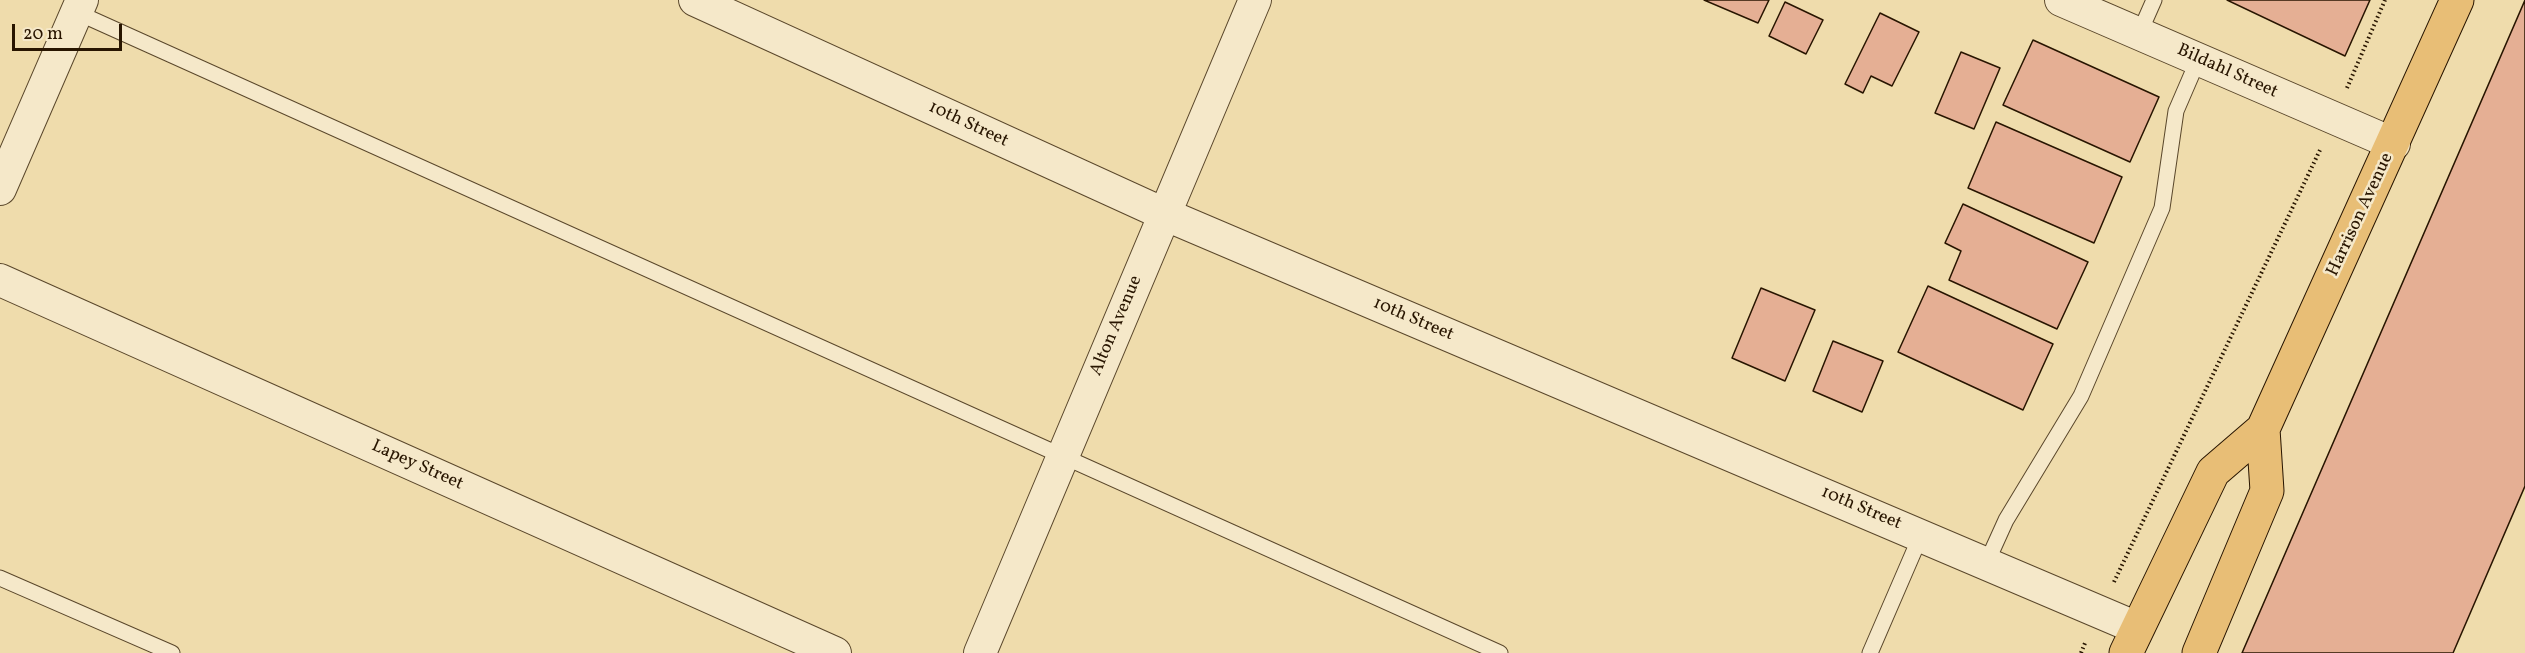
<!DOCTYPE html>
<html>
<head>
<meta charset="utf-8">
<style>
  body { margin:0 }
  #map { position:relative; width:2525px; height:653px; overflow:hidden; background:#efdcac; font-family:Vollkorn,serif }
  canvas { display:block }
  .scale { position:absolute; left:12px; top:24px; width:110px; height:27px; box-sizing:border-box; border:3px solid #281500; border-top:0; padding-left:8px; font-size:18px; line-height:21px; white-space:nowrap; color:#281500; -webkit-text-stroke:4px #f5e8c9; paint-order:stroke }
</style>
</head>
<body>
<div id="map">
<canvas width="2525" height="653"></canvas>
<div class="scale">20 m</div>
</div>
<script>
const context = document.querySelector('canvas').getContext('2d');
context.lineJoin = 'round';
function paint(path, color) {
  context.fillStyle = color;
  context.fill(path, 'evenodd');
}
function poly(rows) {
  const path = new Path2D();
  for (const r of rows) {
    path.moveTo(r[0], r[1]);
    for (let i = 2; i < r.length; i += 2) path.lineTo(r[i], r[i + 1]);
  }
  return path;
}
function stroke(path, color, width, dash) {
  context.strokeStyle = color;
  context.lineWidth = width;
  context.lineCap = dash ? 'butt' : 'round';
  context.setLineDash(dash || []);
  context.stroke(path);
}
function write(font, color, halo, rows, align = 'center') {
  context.font = font + ' Vollkorn,serif';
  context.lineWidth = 5;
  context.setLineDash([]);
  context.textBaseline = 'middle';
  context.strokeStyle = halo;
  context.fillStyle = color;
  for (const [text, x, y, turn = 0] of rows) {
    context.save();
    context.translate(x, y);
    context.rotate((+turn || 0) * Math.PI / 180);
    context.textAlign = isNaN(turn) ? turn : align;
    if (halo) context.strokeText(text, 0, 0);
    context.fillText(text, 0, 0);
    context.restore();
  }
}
const building = poly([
  [1704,0,1769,0,1758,23,1704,0],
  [2227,0,2370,0,2345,56,2227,0],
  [2525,0,2525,486,2453,653,2242,653,2525,0],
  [1785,2,1823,20,1806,54,1769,36,1785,2],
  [1880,13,1919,32,1892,86,1871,76,1863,93,1845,84,1880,13],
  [2033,40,2159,97,2130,162,2003,105,2033,40],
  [1961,52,2000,68,1974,129,1935,113,1961,52],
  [1996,122,2122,177,2094,243,1968,188,1996,122],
  [1963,204,2088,262,2057,329,1949,280,1961,251,1945,243,1963,204],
  [1928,286,2053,344,2023,410,1898,352,1928,286],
  [1761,288,1815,310,1785,381,1732,358,1761,288],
  [1833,341,1883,361,1862,412,1813,391,1833,341]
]);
const path = poly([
  [2347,88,2385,0],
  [2114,582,2320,150],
  [2081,653,2085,643]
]);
const service = poly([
  [76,12,1500,653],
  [2139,34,2154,0],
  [1987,562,2006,520,2081,396,2162,208,2176,111,2198,60],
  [0,578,172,653],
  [1870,653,1921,535]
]);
const minor = poly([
  [695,0,1164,214,2137,628],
  [2061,0,2394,144],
  [0,189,82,0],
  [0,280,835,653],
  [980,653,1255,0]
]);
const primary = poly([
  [2126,653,2213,472,2263,429,2457,0],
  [2199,653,2267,491,2263,429]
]);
const streetNames = [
  ["Bildahl Street",2227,72,24],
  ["10th Street",968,125,25],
  ["Harrison Avenue",2361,215,-65],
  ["10th Street",1413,320,23],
  ["Alton Avenue",1117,326,-67],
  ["Lapey Street",417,466,24],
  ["10th Street",1861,509,23]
];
paint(building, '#e5af94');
stroke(building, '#281500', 1.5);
stroke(service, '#5a472b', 17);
stroke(minor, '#5a472b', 34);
stroke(primary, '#281500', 35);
stroke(path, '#281500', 4, [1.5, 3]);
stroke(service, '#f5e8c9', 15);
stroke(minor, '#f5e8c9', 32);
stroke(primary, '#e8be76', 33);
write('18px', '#281500', '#f5e8c9', streetNames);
</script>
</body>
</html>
